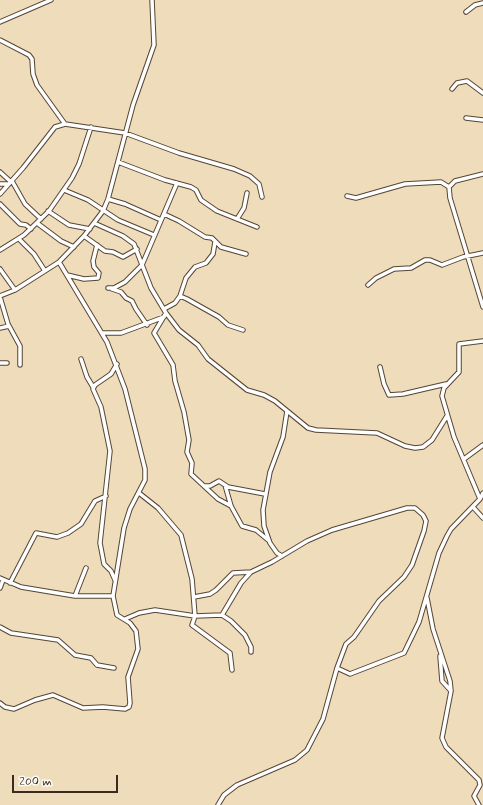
<!DOCTYPE html>
<html>
<head>
<meta charset="utf-8">
<style>
  body { margin:0 }
  #map { position:relative; width:483px; height:805px; overflow:hidden; background:#eedcba; font-family:Mynerve,sans-serif }
  canvas { display:block }
  .scale { position:absolute; left:12px; top:775px; width:106px; height:18px; box-sizing:border-box; border:2px solid #3b2a1e; border-top:0; padding-left:5px; font-size:12px; line-height:14px; white-space:nowrap; color:#3b2a1e; -webkit-text-stroke:3px #fdfcf7; paint-order:stroke }
</style>
</head>
<body>
<div id="map">
<canvas width="483" height="805"></canvas>
<div class="scale">200 m</div>
</div>
<script>
const context = document.querySelector('canvas').getContext('2d');
context.lineJoin = 'round';
function poly(rows) {
  const path = new Path2D();
  for (const r of rows) {
    path.moveTo(r[0], r[1]);
    for (let i = 2; i < r.length; i += 2) path.lineTo(r[i], r[i + 1]);
  }
  return path;
}
function stroke(path, color, width, dash) {
  context.strokeStyle = color;
  context.lineWidth = width;
  context.lineCap = dash ? 'butt' : 'round';
  context.setLineDash(dash || []);
  context.stroke(path);
}
const minor = poly([
  [466,12,475,5,483,3],
  [0,22,51,0],
  [0,40,29,55,32,59,33,74,37,85,65,124],
  [452,89,457,83,467,81,483,93],
  [466,118,483,120],
  [118,162,165,180,191,187,196,190,201,200,217,211,257,227],
  [0,172,11,182],
  [483,174,455,181,449,187,450,198,483,307],
  [12,181,25,204,41,219],
  [0,184,9,184],
  [64,190,88,200,118,220,154,235],
  [0,194,23,168,55,127,65,124,125,133,179,153,234,169,250,176,259,184,262,197],
  [347,196,356,198,405,184,441,182,449,187],
  [108,199,125,204,161,220],
  [0,204,20,224,26,225,31,229],
  [48,211,69,225,90,229],
  [164,214,179,221,205,237,212,238,221,247,246,254],
  [237,219,244,208,247,193],
  [37,223,61,241,74,247],
  [94,223,123,236,134,244,151,288,166,313,179,330,198,345,208,359,247,390,264,395,275,401,308,428,316,430,377,433,405,446,415,448,423,447,432,440,447,416],
  [84,236,105,251,113,252,123,257,137,249],
  [19,239,34,254,45,271],
  [0,250,24,235,49,211,72,178,79,164,91,127],
  [0,269,15,290],
  [67,275,84,279,98,278,99,273,94,267,93,261,97,245],
  [368,285,376,278,394,269,411,268,425,260,430,260,442,265,463,257,483,253],
  [108,288,114,288,125,282,142,265,177,183],
  [112,289,121,292,126,298,132,301,136,309,147,325],
  [0,296,15,290,59,262,84,236,103,211,108,199,133,105,154,45,152,0],
  [180,296,187,299,219,317,228,325,243,330],
  [0,297,8,324,20,346,20,365],
  [164,309,175,303,180,296,186,278,195,267,206,263,213,254,215,242],
  [166,313,154,333,173,365,175,381,184,412,189,440,187,452,192,463,191,474,218,499,231,506],
  [0,328,9,326],
  [103,333,121,333,164,317],
  [81,359,87,377,93,387],
  [0,363,7,363],
  [380,367,384,384,389,395,403,394,446,384],
  [464,459,483,445],
  [225,485,231,506,242,526,256,530,268,540],
  [205,486,210,486,219,481,228,487,265,494],
  [139,493,158,508,181,535,192,579,195,616,192,625,230,653,232,670],
  [480,499,454,437,442,396,444,388,459,372,459,344,483,341],
  [473,507,483,518],
  [282,556,277,553,270,543,264,526,263,510,270,472,283,437,287,411],
  [0,578,21,587,75,596,113,596],
  [115,580,111,571,104,564,100,543,110,451,101,407,93,389,95,385,111,374,117,364],
  [10,583,36,533,57,537,68,533,81,524,95,501,106,496],
  [0,588,3,580],
  [75,596,86,568],
  [194,597,210,594,216,590,233,573,251,572],
  [427,598,433,629,450,681,451,691,442,738,446,747,479,780,480,785,474,796,479,805],
  [125,619,139,613,155,610,195,616,222,615,231,621,245,635,251,647,251,652],
  [0,627,11,633,58,640,75,655,91,658,97,665,114,668],
  [440,656,442,681,451,691],
  [337,668,350,674,404,653,419,622,439,553,447,536,451,529,480,499,483,493],
  [0,703,5,707,14,709,35,700,53,695,83,708,103,707,125,709,129,707,130,703,128,677,138,649,136,631,130,623,117,615,113,596,124,528,130,509,145,480,145,469,125,389,107,342,59,262],
  [218,805,224,795,237,785,295,760,307,750,323,719,337,668,346,644,354,637,379,601,404,577,412,565,424,531,426,521,423,515,415,508,407,508,332,530,307,541,272,562,251,572,241,583,222,615]
]);
stroke(minor, '#564535', 5.5);
stroke(minor, '#fff', 3.5);
</script>
</body>
</html>
